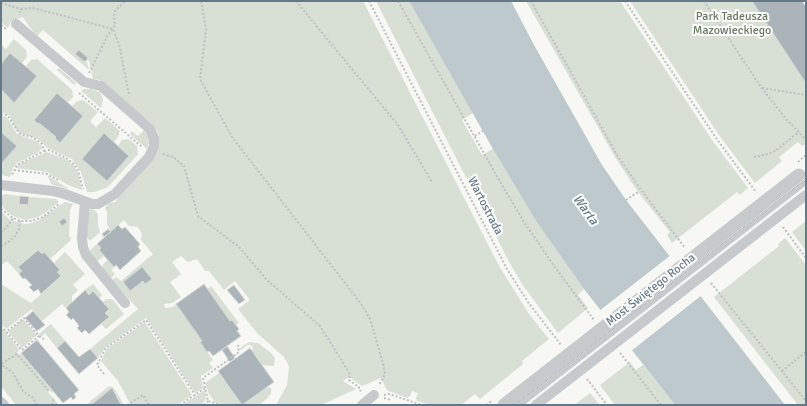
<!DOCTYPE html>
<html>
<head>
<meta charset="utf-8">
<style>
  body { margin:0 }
  #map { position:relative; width:807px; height:406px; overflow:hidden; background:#f7f7f4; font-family:Signika,sans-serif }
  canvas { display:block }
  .frame { position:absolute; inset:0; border:2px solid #647887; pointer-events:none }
</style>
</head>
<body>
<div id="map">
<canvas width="807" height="406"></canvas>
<div class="frame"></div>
</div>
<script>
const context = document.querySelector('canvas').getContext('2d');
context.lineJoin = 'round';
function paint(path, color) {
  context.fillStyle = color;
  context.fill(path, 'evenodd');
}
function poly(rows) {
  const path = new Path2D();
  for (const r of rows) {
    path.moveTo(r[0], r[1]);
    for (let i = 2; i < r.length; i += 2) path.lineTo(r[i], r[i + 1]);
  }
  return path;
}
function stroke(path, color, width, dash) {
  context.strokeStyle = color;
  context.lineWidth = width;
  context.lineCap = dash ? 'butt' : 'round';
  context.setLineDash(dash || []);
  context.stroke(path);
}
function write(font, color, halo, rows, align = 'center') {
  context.font = font + ' Signika,sans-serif';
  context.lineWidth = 4;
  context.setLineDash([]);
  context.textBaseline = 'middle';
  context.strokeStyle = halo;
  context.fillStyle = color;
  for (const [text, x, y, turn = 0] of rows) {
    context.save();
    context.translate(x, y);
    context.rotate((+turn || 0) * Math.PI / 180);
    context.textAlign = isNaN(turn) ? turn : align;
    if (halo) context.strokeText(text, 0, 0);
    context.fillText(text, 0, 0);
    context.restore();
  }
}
const green = poly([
  [1,1,363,1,499,266,529,314,549,339,522,361,523,364,480,399,475,394,461,405,430,405,417,401,416,398,418,393,412,391,410,396,407,398,389,391,387,390,381,378,362,386,349,377,343,381,356,389,321,405,276,405,287,385,289,366,284,357,257,333,238,309,250,300,235,281,224,290,209,271,205,271,197,259,188,262,181,256,172,262,181,274,170,282,181,297,172,303,164,304,165,308,173,307,176,304,202,341,200,342,213,360,209,363,213,368,201,376,203,388,195,393,146,318,106,347,98,358,90,349,138,309,112,280,116,277,121,281,153,254,141,240,142,234,138,227,129,226,124,220,111,232,107,224,107,212,105,208,109,203,115,202,153,158,159,140,158,132,153,125,100,80,93,79,89,61,87,60,88,58,79,50,76,54,85,62,87,62,89,70,43,30,37,36,28,25,23,17,11,21,8,28,1,22],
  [376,1,409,1,473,113,462,120,482,155,493,149,536,221,584,289,578,295,588,308,558,333,522,284,508,260],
  [526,1,620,1,712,140,748,188,740,195,737,192,672,243,667,235,670,232,638,192,615,157],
  [630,1,752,1,805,82,806,82,806,144,802,146,798,142,779,157,782,161,755,183,719,135],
  [14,39,26,50,27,57,22,63,10,53,1,64,1,45,6,49],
  [37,59,72,90,73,97,68,102,57,93,34,119,56,137,55,138,60,143,83,116,72,106,77,101,83,100,98,112,90,121,96,127,105,118,120,131,118,137,114,142,104,134,82,159,107,181,129,156,118,146,122,140,129,139,137,146,138,154,111,184,106,188,94,192,87,192,81,172,72,159,46,147,38,139,20,133,17,131,9,115,1,112,1,89,14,103,37,76,26,66,31,60],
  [59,68,76,83,74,85,57,70],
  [83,89,91,89,100,92,103,99,101,108,81,91],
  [1,115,6,117,8,119,17,134,36,141,41,145,42,148,39,152,17,163,13,168,10,177,1,175,1,164,17,146,1,132],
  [144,130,148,135,150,139,147,149,130,134,132,131,138,136],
  [46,152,66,159,74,165,78,173,82,190,68,185,47,172,16,168,18,165],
  [47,175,69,189,52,185],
  [5,194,20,196,19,204,28,205,29,197,56,199,59,202,45,213,38,217,25,220,15,217,6,211,1,204,1,196],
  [65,202,73,204,70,210,69,236,71,238,70,241,50,259,44,252,42,254,37,250,18,267,22,271,19,274,7,261,1,265,1,211,9,219,14,221,25,224,32,223,39,220],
  [93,209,98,214,98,225,100,232,90,241,86,236,89,210],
  [806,221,806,251,792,232],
  [785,238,806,265,806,405,798,405,714,297,779,246,778,244],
  [97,244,101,248,99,250,104,256,98,261,95,260,88,252],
  [65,252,85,274,73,285,78,290,72,296,72,302,66,308,62,304,42,321,32,309,6,329,1,323,1,284,31,303,61,277,57,272,60,270,54,263],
  [108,260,114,267,111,270,115,274,111,278,102,268,103,264],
  [93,284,102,295,99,298,89,295,85,290],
  [211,286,239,323,236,325,232,320,230,321,207,289],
  [106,299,111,299,114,301,124,314,106,329,101,324,109,317,105,313,109,309,103,302],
  [23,319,37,335,22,348,9,333,9,331],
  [145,322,192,395,177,405,131,405,118,381,101,361,107,349],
  [51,324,65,341,57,348,45,333,41,337,39,334],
  [1,327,20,350,17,352,19,355,21,353,53,392,52,393,50,390,48,392,59,405,16,405,1,386],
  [249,342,258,343,271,353,275,358,274,366,262,365,252,351,253,348,251,345,247,345,241,350,240,348],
  [630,362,636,370,643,365,675,405,615,405,600,385],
  [219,373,242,405,266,387,271,388,271,394,268,396,269,397,259,405,229,405,215,402,209,394,205,383],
  [109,386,114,388,124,405,86,405],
  [205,390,206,398,202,405,182,405],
  [590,393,600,405,574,405]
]);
const water = poly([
  [409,1,511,1,534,45,602,165,626,200,785,405,675,405,584,289,536,221,493,149]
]);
const pier = poly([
  [671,255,702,295,630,352,599,311]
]);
const building = poly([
  [752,1,802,1,806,7,806,82,805,82,752,1],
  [79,50,88,58,85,62,75,54,79,50],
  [10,53,37,76,14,103,1,89,1,64,10,53],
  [57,93,83,116,60,143,55,138,56,137,39,123,38,124,34,120,57,93],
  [1,132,17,146,1,164,1,132],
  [104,133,129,156,107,181,82,159,104,133],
  [20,196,29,197,28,205,19,204,20,196],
  [64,218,67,222,62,226,59,222,64,218],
  [118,225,122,229,125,227,140,244,138,247,141,251,120,270,116,265,114,267,99,250,101,248,97,244,118,225],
  [108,229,111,232,104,237,102,234,108,229],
  [38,250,42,254,44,252,60,270,57,272,61,276,41,294,38,289,34,292,29,287,32,285,25,278,23,279,19,274,22,271,18,267,38,250],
  [142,267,152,279,145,284,143,281,130,291,123,282,142,267],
  [204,284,230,321,232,320,239,329,237,331,241,336,213,356,209,351,207,352,200,342,202,341,176,304,204,284],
  [234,285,245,300,239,304,227,290,234,285],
  [85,290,89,295,93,291,109,309,105,313,109,317,89,334,85,330,82,333,77,328,79,326,73,318,71,320,66,315,69,312,66,308,85,290],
  [33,311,45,325,37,331,25,318,33,311],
  [37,340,79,390,74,394,76,397,73,400,71,397,63,403,21,353,37,340],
  [65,341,79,357,90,349,98,358,79,374,57,348,65,341],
  [227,346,235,358,230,362,222,350,227,346],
  [250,348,274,382,242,405,218,371,250,348],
  [112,388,121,405,91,405,112,388]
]);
const path = poly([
  [201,1,206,29,200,79,232,137,362,305,370,319,383,363,385,374,379,385],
  [296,1,398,125,432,182],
  [369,1,507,269,528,302,561,345],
  [398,1,499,180,524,222,552,263,594,320],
  [531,1,617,155,639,187,685,248],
  [625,1,716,138,756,192],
  [704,1,761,87,786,119,806,140],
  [1,3,21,9],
  [20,13,21,9,33,8,113,29,119,44,129,95],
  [1,25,6,29],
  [89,73,108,35,115,25,114,16,115,11,125,1],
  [762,88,806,95],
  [79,93,142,147],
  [1,114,7,115,20,134,32,137,42,144,44,151,17,165,12,175],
  [475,136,483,131],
  [44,151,49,150,66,158,74,164,78,170,83,189],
  [163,154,173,157,184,166,198,216,239,247,266,279,320,326,350,374,349,380,359,387,359,390,361,391],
  [754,157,768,154,775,151,799,132],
  [798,162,806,155],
  [14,170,47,174,58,180],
  [626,200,638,192],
  [1,209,13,218,20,221,31,221,43,217,59,204],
  [783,227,806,258],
  [1,232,7,227,13,218],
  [1,246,10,241,15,236,19,229,20,221],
  [711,283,806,401],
  [1,326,22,350,39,336,24,318,6,332],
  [39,336,44,339],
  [620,353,661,405],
  [782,371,806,352],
  [104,374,97,365,106,348,146,320,195,395],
  [587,379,607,405],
  [384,395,389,394,422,405],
  [384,398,391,400],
  [37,405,33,398,23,391,13,373,2,365,2,363,17,354,49,391],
  [52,405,54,398],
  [127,405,143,395,149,405],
  [180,405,205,388],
  [204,405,208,401],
  [222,405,208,401,203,378,239,352,238,345]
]);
const minor = poly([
  [1,185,53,191,62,193,92,204,98,204,115,194,149,157,154,146,154,138,150,129,101,86,84,82,16,24],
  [85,202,82,238,83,247,86,255,125,303],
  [1,402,4,405],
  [362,405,374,395]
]);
const tram = poly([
  [515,405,806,179]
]);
const pathBridge = poly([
  [486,405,492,401]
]);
const serviceBridge = poly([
  [520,405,805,183]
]);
const minorBridge = poly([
  [536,405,806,195]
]);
const tertiaryBridge = poly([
  [504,405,799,175]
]);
const parkNames = [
  ["Park Tadeusza",732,17],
  ["Mazowieckiego",732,31]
];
const streetNames = [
  ["Wartostrada",485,206,63],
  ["Most Świętego Rocha",651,290,-38]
];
const waterNames = [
  ["Warta",585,210,54]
];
paint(green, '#d8dfd4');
paint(water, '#bdc9cd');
paint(pier, '#f7f7f4');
paint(building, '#abb4b9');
stroke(building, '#d9d9d6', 1);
stroke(path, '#bdc0c2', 2, [2, 2]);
stroke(minor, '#c6cacd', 10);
stroke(tram, '#a4abb1', 1);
stroke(pathBridge, '#bdc0c2', 2, [2, 2]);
stroke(serviceBridge, '#c6cacd', 5);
stroke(minorBridge, '#c6cacd', 10);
stroke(tertiaryBridge, '#c6cacd', 13);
write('12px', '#65795f', '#fff', parkNames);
write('12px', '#647887', '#fff', streetNames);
write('italic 13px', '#5f7a83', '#fff', waterNames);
</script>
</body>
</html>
